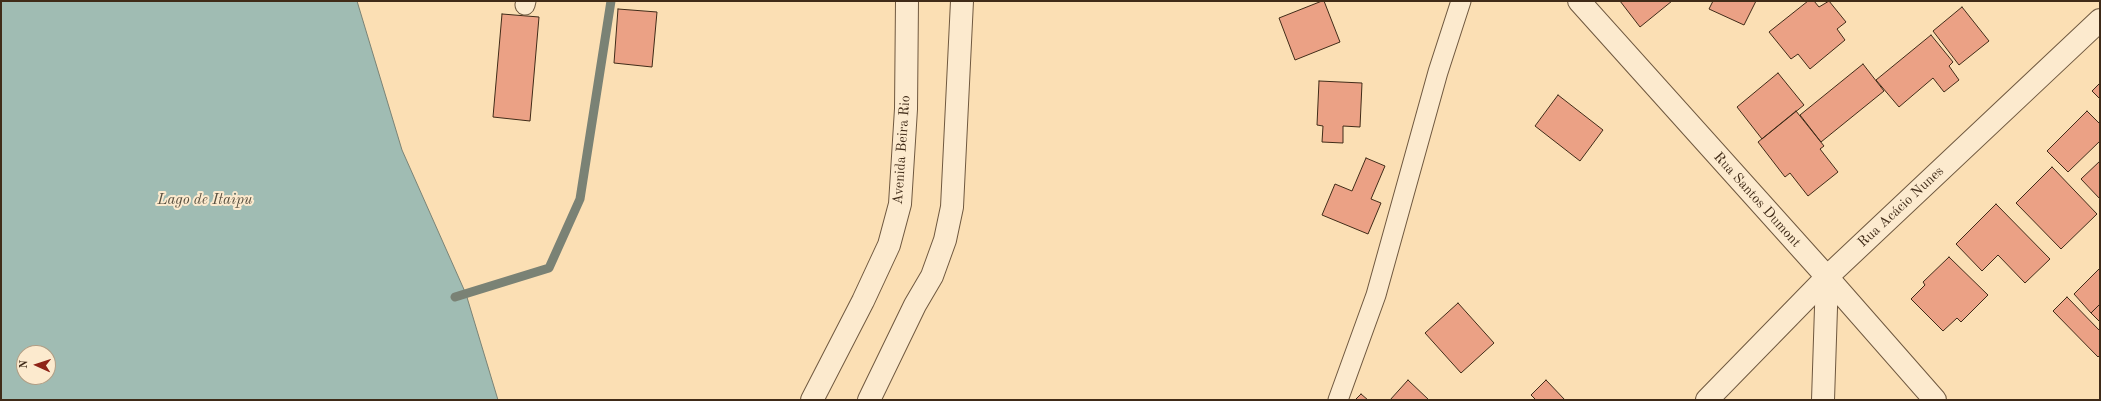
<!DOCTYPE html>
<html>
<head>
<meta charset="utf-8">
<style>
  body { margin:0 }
  #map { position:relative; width:2101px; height:401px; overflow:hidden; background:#fbdfb4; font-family:"Old Standard TT",serif }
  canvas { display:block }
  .frame { position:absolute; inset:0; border:2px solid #402b18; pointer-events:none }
  .north { position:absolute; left:16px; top:345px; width:40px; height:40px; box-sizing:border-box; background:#fceace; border:1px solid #b19e85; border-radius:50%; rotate:273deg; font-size:11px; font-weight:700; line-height:16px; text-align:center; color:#402b18 }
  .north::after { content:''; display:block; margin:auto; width:14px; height:18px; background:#8f2418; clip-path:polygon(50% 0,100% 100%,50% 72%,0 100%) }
</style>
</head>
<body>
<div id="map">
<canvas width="2101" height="401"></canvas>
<div class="frame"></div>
<div class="north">N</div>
</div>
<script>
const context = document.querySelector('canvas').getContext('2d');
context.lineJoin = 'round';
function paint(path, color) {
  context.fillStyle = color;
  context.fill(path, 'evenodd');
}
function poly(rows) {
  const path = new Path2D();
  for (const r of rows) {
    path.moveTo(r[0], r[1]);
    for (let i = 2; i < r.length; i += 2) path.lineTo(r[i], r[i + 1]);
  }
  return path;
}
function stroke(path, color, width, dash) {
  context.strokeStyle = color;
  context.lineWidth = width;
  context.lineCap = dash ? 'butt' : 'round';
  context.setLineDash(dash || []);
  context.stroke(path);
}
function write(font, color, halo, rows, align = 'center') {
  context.font = font + ' "Old Standard TT",serif';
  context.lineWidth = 4;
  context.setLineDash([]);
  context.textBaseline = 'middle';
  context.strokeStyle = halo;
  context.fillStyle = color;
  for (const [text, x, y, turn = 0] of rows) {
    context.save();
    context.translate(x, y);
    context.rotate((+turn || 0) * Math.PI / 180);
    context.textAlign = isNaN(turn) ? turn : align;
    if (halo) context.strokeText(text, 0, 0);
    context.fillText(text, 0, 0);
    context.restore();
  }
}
const water = poly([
  [1,1,357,1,402,150,466,294,498,400,1,400,1,1],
  [24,353,48,353,48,377,24,377,24,353]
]);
const stream = poly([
  [455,297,549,268,580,199,611,1]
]);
const building = poly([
  [1322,1,1324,1,1340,42,1295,60,1279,18,1322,1],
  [1620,1,1672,1,1640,27,1620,1],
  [1713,1,1756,1,1744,25,1709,9,1713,1],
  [1808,1,1814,1,1819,7,1829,1,1846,22,1837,29,1845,40,1810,69,1798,54,1791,59,1769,32,1808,1],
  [1962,7,1989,41,1959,65,1933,31,1962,7],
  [618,9,657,12,652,67,614,63,618,9],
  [502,14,539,17,530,121,493,117,502,14],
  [1931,35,1953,62,1949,66,1959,80,1944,92,1933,78,1899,107,1876,80,1931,35],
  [1863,64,1884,91,1821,142,1800,115,1863,64],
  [1778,73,1804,105,1762,139,1737,107,1778,73],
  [1319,81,1362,83,1360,127,1343,126,1343,143,1322,142,1323,126,1317,125,1319,81],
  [2100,83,2100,99,2092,91,2100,83],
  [1558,95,1603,130,1580,161,1535,126,1558,95],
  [1796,111,1824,146,1820,149,1838,172,1808,196,1790,173,1785,177,1758,142,1796,111],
  [2087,111,2100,124,2100,141,2068,172,2047,151,2087,111],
  [1366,158,1385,166,1371,199,1381,203,1368,234,1322,215,1335,184,1352,191,1366,158],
  [2100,161,2100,199,2081,179,2100,161],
  [2052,167,2097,214,2061,249,2016,203,2052,167],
  [1996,204,2050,259,2025,283,1998,255,1982,271,1956,244,1996,204],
  [1949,257,1988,295,1961,322,1957,318,1943,331,1911,299,1925,285,1923,282,1949,257],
  [2100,268,2100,304,2091,313,2074,294,2100,268],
  [2067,297,2100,331,2100,355,2098,357,2053,311,2067,297],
  [1458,303,1494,343,1461,373,1425,333,1458,303],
  [2100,304,2100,322,2091,313,2100,304],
  [1408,380,1429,400,1390,400,1408,380],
  [1546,380,1565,400,1536,400,1531,395,1546,380],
  [1361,394,1368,400,1355,400,1361,394]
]);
const service = poly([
  [525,5,526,1],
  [1338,400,1376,295,1438,72,1461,1]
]);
const minor = poly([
  [1827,277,1935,400],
  [1823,400,1827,277]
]);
const tertiary = poly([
  [1579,1,1827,277],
  [812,400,863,301,889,245,900,204,906,109,907,1],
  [869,400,915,305,932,276,945,240,952,207,962,1],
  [1707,400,1827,277,2100,20]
]);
const streetNames = [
  ["Avenida Beira Rio",902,150,-86],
  ["Rua Santos Dumont",1757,200,48],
  ["Rua Acácio Nunes",1901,207,-43]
];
const waterNames = [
  ["Lago de Itaipu",205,200]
];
paint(water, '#a0bcb3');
stroke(water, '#7a8275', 1);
stroke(stream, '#7a8275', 9);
paint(building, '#eba185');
stroke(building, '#402b18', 1);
stroke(service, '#6f583f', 21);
stroke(minor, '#6f583f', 24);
stroke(tertiary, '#6f583f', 24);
stroke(service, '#fceace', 19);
stroke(minor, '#fceace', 22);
stroke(tertiary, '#fceace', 22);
write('14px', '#402b18', '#fceace', streetNames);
write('italic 15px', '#584f3f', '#fceace', waterNames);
</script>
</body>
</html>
